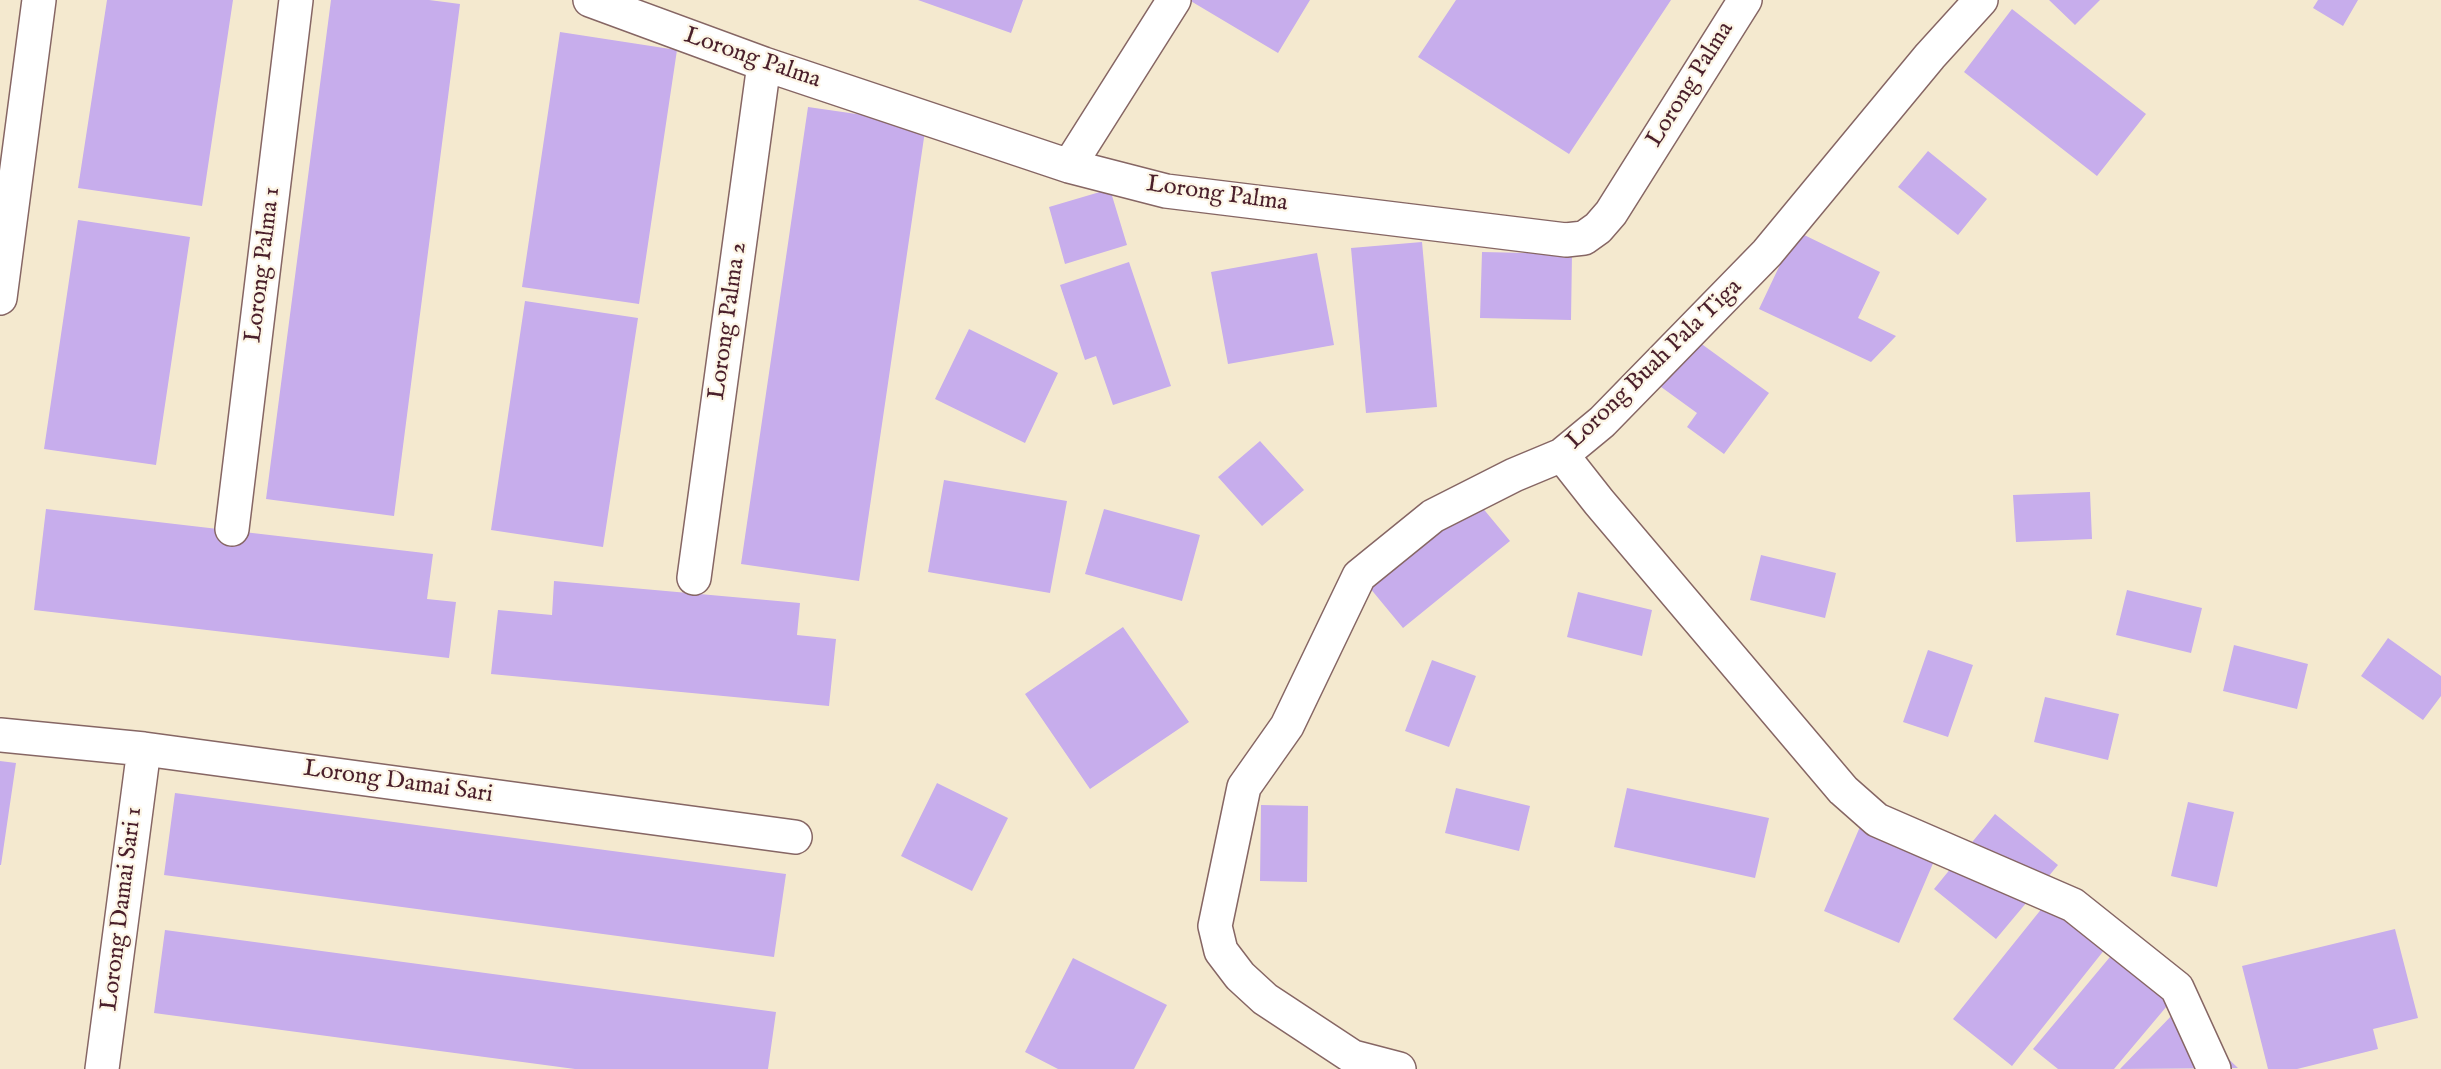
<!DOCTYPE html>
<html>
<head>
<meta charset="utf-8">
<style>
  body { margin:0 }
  canvas { display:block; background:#f4e9cf }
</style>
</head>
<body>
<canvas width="2441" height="1069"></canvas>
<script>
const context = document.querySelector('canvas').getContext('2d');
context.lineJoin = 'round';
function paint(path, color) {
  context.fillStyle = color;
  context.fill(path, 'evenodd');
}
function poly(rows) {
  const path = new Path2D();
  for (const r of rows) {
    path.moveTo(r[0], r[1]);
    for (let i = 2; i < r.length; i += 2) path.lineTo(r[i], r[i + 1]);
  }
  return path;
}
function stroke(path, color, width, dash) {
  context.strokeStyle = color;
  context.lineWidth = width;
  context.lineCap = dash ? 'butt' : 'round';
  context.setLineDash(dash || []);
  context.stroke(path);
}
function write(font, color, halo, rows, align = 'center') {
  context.font = font + ' "IM FELL English",serif';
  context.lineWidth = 4.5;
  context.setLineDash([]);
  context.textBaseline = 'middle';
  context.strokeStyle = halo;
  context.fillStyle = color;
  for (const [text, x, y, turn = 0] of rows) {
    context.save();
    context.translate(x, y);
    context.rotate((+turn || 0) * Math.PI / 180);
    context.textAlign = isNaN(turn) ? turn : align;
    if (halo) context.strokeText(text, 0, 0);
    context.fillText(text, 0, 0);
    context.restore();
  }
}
const building = poly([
  [107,0,233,0,202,206,78,188],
  [331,0,429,0,460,4,394,516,266,499],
  [918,0,1023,0,1011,33],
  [1189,0,1310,0,1278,53],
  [1456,0,1671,0,1569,154,1418,57],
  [2049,0,2100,0,2075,25],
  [2318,0,2358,0,2343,26,2313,8],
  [2012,9,2146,114,2097,176,1964,72],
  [560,32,677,50,639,304,522,287],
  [808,107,926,124,859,581,741,564],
  [1928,151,1987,199,1958,235,1898,187],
  [1110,189,1127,245,1065,264,1049,207],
  [78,220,190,237,156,465,44,449],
  [1796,231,1880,272,1858,318,1896,336,1871,362,1759,309],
  [1422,242,1437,407,1366,413,1351,248],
  [1482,252,1572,254,1571,320,1480,318],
  [1317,253,1334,345,1228,364,1211,272],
  [1129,262,1171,386,1113,405,1096,356,1085,360,1060,285],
  [525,301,638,318,603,547,491,530],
  [969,329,1058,373,1025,443,935,399],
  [1692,337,1769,393,1724,454,1687,427,1697,413,1657,384],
  [1260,441,1304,490,1262,526,1218,477],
  [944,480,1067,501,1050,593,928,572],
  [1462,483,1510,541,1403,628,1355,570],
  [2090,492,2092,539,2016,542,2013,495],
  [46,509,433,554,427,599,456,602,449,658,34,610],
  [1104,509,1200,535,1182,601,1085,574],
  [1761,555,1836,573,1825,618,1750,600],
  [554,581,800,603,797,635,836,639,829,706,491,674,498,610,552,615],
  [2127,590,2202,608,2191,653,2116,635],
  [1578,592,1652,610,1642,656,1567,637],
  [1123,627,1189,722,1090,789,1025,694],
  [2388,638,2441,676,2441,696,2423,720,2361,676],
  [2234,645,2308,664,2297,709,2223,691],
  [1928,650,1973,665,1948,737,1903,722],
  [1432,660,1476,676,1449,747,1405,731],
  [2045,697,2119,714,2108,760,2034,742],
  [0,761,16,763,1,865,0,865],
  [937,783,1008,818,972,891,901,856],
  [1456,788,1530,806,1519,851,1445,833],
  [1627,788,1769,818,1755,878,1614,847],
  [175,793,786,874,774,957,164,875],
  [2188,802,2234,812,2217,887,2171,876],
  [1261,805,1308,806,1307,882,1260,881],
  [1995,814,2058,865,1996,939,1934,889],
  [1862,822,1937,854,1899,943,1824,911],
  [2051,897,2109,944,2012,1066,1953,1019],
  [2395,929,2418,1018,2373,1029,2378,1049,2297,1069,2268,1069,2242,966],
  [165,930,776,1012,768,1069,575,1069,154,1013],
  [2130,933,2188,981,2114,1069,2058,1069,2033,1049],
  [1073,958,1167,1005,1134,1069,1058,1069,1025,1052],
  [2177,1010,2238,1068,2120,1069]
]);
const street = poly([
  [590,0,764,64,1069,166,1166,191,1566,240,1584,238,1598,228,1611,213,1745,0],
  [1069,166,1174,0],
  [0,298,39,0],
  [1562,455,1599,502,1843,790,1877,820,2073,905,2177,988,2214,1069],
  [232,529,296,0],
  [694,578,764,64],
  [0,735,144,749,795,837],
  [102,1069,144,749],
  [1399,1069,1353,1057,1265,999,1240,976,1221,951,1215,926,1244,787,1287,726,1359,576,1433,516,1514,475,1562,455,1602,422,1767,253,1930,56,1981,0]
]);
const streetNames = [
  ["Lorong Palma",752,59,19],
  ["Lorong Palma",1691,85,-58],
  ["Lorong Palma",1217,195,8],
  ["Lorong Palma 1",264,265,-83],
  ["Lorong Palma 2",729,321,-82],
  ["Lorong Buah Pala Tiga",1655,365,-44],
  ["Lorong Damai Sari",398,783,8],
  ["Lorong Damai Sari 1",123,909,-83]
];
paint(building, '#c7adec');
stroke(street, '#866664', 36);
stroke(street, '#fff', 33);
write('24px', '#4a1f2b', '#fcf5e5', streetNames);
</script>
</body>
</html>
